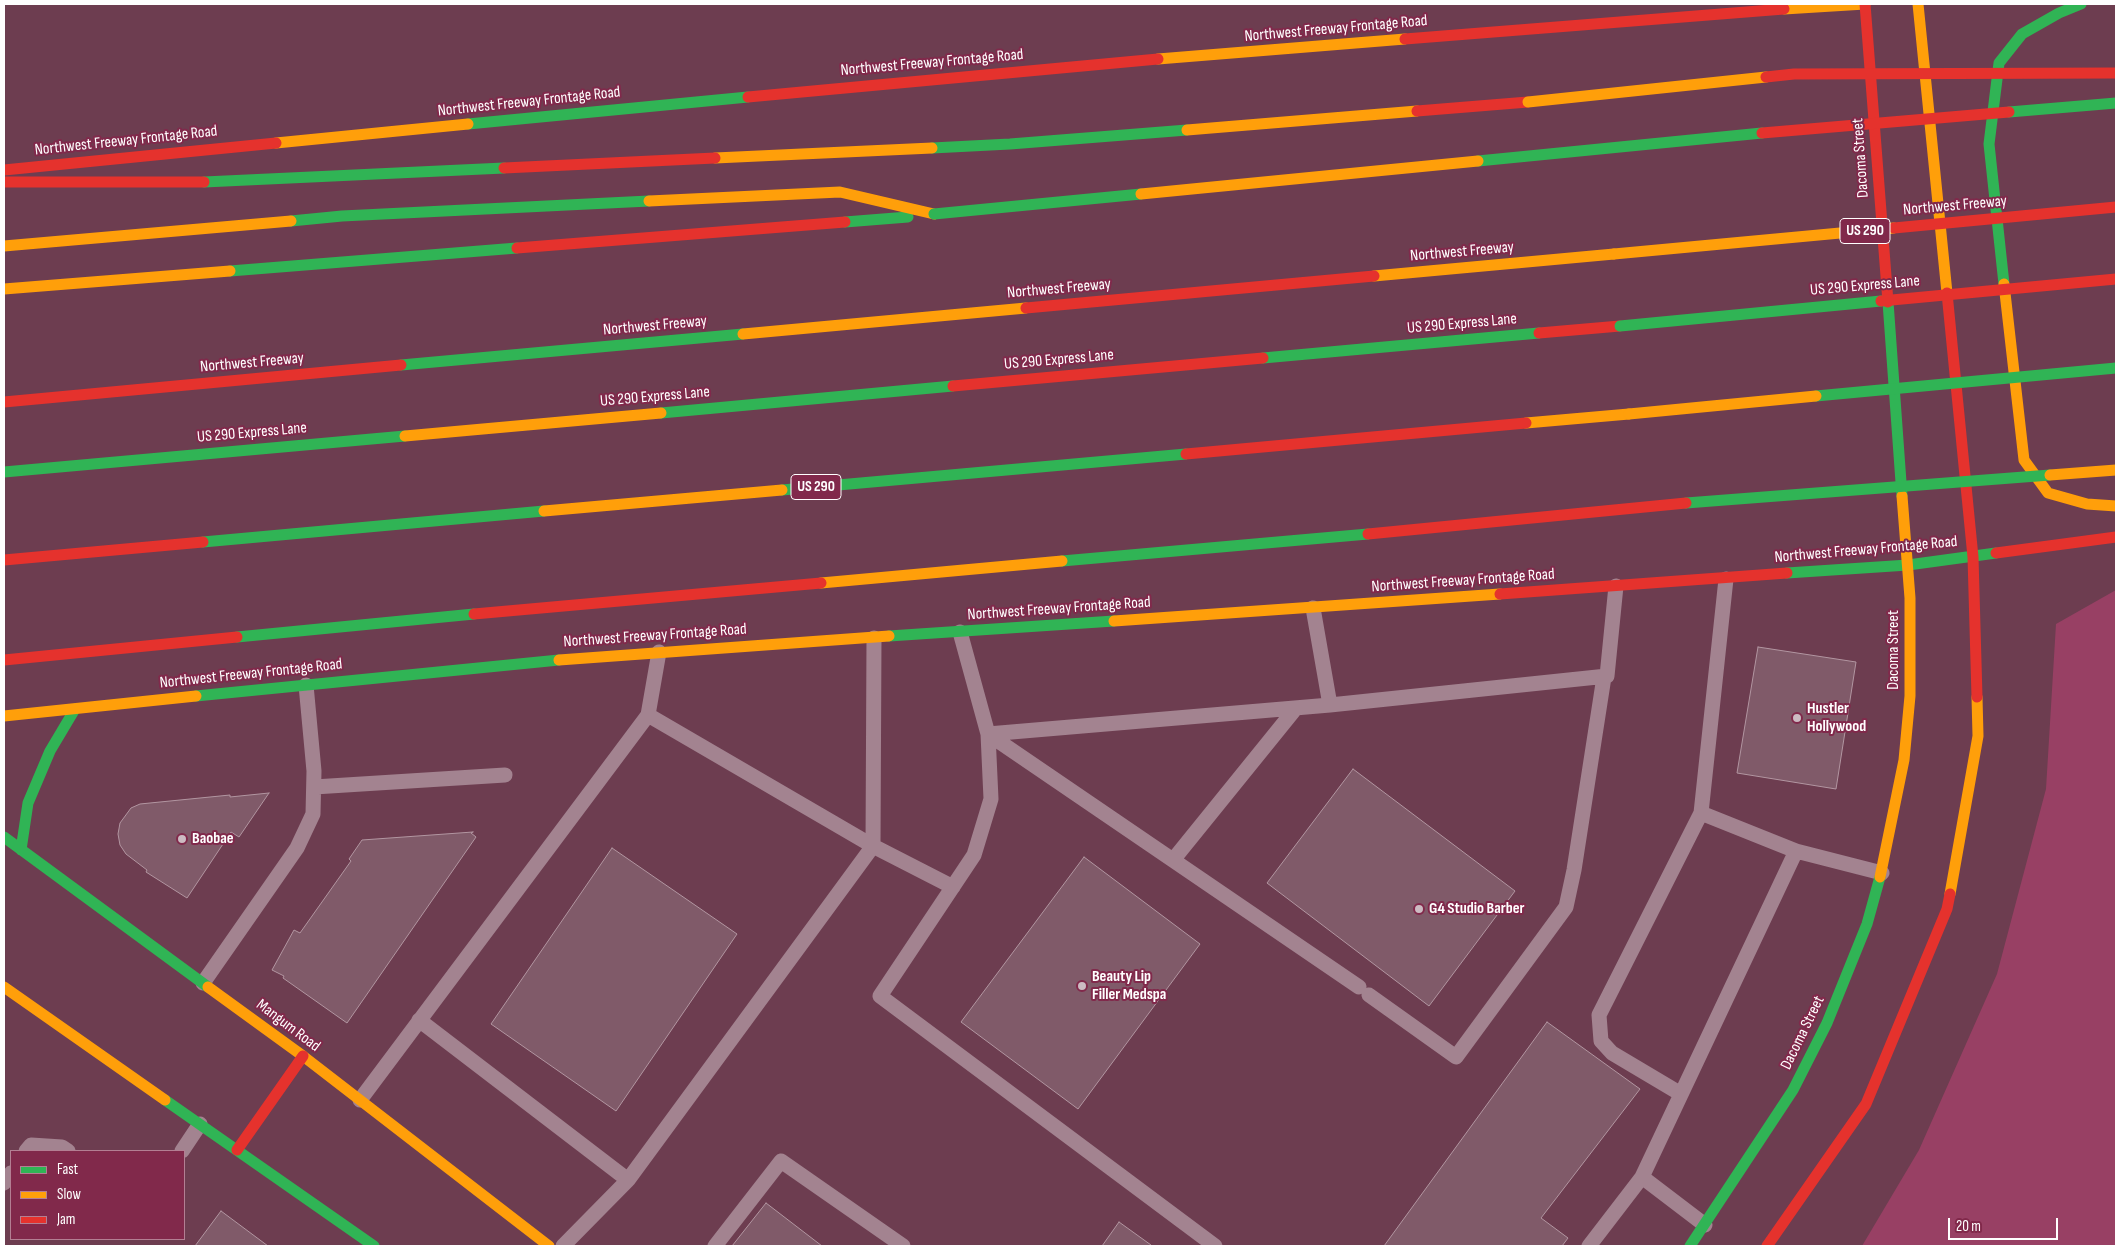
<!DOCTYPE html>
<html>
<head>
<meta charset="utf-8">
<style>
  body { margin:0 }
  #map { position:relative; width:2120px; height:1250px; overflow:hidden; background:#6d3d50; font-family:"Sofia Sans Condensed",sans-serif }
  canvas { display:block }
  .frame { position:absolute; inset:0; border:5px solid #fff; pointer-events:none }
  .legend { position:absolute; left:10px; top:1150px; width:175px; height:90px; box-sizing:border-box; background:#81294b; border:1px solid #b37f93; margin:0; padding:6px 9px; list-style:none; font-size:15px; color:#fff }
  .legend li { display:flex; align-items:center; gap:10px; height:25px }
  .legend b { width:25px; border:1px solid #b37f93 }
  .scale { position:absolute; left:1948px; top:1218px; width:110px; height:22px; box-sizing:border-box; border:2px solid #fff; border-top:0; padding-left:6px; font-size:15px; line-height:18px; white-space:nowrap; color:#fff; -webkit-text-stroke:4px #81294b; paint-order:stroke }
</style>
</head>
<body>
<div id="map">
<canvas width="2120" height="1250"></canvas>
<div class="frame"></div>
<ul class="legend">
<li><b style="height:6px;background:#30b455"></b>Fast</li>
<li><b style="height:6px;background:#ff9f0a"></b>Slow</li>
<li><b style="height:6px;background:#e5322d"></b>Jam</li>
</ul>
<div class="scale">20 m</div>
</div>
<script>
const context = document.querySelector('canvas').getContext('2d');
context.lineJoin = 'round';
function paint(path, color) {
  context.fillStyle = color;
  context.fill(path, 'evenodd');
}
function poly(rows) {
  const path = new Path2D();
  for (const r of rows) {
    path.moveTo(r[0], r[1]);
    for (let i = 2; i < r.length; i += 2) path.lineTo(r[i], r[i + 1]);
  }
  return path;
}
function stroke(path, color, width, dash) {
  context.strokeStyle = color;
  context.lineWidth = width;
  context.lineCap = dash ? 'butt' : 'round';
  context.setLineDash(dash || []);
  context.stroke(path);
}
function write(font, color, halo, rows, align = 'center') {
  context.font = font + ' "Sofia Sans Condensed",sans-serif';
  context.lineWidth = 4;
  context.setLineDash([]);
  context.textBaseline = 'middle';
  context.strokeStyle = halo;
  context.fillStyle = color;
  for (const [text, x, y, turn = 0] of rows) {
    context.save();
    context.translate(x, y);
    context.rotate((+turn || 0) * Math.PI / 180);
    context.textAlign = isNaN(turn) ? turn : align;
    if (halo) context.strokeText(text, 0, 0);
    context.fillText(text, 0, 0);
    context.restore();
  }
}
const green = poly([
  [2116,590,2116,1246,1862,1246,1919,1150,1997,974,2046,789,2056,624]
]);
const building = poly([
  [1758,647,1856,662,1836,789,1737,773,1758,647],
  [1353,769,1515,891,1429,1006,1267,883,1353,769],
  [269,793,239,837,231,832,187,898,146,872,147,870,126,854,120,845,118,834,120,823,131,808,140,804,230,795,230,797,269,793],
  [473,832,471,833,476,837,347,1023,283,978,284,976,272,970,294,930,300,933,351,861,349,859,362,840,473,832],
  [612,848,737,934,616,1111,491,1024,612,848],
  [1084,857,1200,944,1078,1109,961,1022,1084,857],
  [1547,1022,1640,1089,1541,1218,1568,1238,1562,1246,1384,1246,1547,1022],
  [766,1203,822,1246,732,1246,766,1203],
  [221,1211,268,1246,195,1246,221,1211],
  [1119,1222,1151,1245,1150,1246,1102,1246,1119,1222]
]);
const lane = poly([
  [1313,608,1330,705],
  [960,632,988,734,991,799,974,855,880,996,1215,1246],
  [648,715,873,846,953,887],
  [988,734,1330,705,1607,676,1616,586],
  [988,734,1359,987],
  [314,787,505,775],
  [1796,851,1882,873],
  [1173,860,1296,708],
  [203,983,297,848,313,814,314,771,306,685],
  [1369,995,1456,1057,1566,907,1574,870,1604,677],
  [419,1020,628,1180,563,1246],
  [1681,1094,1612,1053,1601,1041,1599,1015,1701,813],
  [360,1100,648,715,659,652],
  [26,1151,31,1145,62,1147,68,1151],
  [182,1151,200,1124],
  [1642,1177,1705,1225],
  [628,1180,873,846,874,638],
  [4,1183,11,1173],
  [715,1246,781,1161,903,1246],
  [1589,1246,1642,1177,1796,851,1701,813,1726,579]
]);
const fast = poly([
  [468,124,748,97],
  [932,148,1010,144,1187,130],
  [204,182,504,168],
  [291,221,342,216,649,201],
  [845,222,908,217],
  [230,271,517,248],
  [2004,284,1989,144,1999,63,2022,34,2059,13,2081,4],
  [1888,302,1902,496],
  [1263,358,1539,333],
  [401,365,743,334],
  [661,413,953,386],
  [4,472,405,436],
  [782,490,1186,454],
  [203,542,544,511],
  [1787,573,1908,565,1996,553],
  [889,636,1114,621],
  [196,696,559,660],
  [4,837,208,987],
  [21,850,28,803,50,751,75,709],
  [165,1100,374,1246],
  [1690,1246,1793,1090,1827,1023,1867,924,1880,877]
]);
const slow = poly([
  [1918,4,1947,293],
  [1784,9,1865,4],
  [1158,59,1405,39],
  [1187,130,1417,111],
  [276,143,468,124],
  [715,158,932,148],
  [649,201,840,192,934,214],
  [4,246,291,221],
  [1374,276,1614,254],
  [2004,284,2024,460,2048,493,2087,504,2116,506],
  [4,289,230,271],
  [743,334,1026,308],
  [1526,423,1629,414],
  [405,436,661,413],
  [544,511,782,490],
  [1114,621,1500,594],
  [559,660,889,636],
  [4,716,196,696],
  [1880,877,1904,760,1910,696,1910,598,1902,496],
  [1950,894,1978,736,1977,697],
  [4,987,165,1100],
  [208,987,303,1056,549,1246]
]);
const jam = poly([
  [1865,4,1888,302],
  [1405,39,1784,9],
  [748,97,1158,59],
  [1417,111,1528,102],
  [504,168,715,158],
  [4,170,276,143],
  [4,182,204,182],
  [517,248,845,222],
  [1947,293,1973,557,1977,697],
  [1026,308,1374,276],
  [1539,333,1620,326],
  [953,386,1263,358],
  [4,402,401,365],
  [1186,454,1526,423],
  [1996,553,2116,537],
  [4,560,203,542],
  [1500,594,1787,573],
  [237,1150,303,1056],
  [1767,1246,1866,1104,1947,909,1950,894]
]);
const fastBridge = poly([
  [2009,112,2116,103],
  [1478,161,1762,133],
  [934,214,1141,194],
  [1620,326,1881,301],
  [1816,396,2116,368],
  [1686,503,2050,475],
  [1062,561,1368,534],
  [237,637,474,614]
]);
const slowBridge = poly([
  [1528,102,1766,77],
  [1141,194,1478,161],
  [1614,254,1894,228],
  [1629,414,1816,396],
  [2050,475,2116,470],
  [821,583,1062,561]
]);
const jamBridge = poly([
  [1766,77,1794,74,2116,73],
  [1762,133,2009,112],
  [1894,228,2116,207],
  [1881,301,2116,279],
  [1368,534,1686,503],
  [474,614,821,583],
  [4,660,237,637]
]);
const markers = [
  [1797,718,5,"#ccbbc2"],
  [182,839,5,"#ccbbc2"],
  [1419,909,5,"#ccbbc2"],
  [1082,986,5,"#ccbbc2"]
];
const shields = [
  [1865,231,50],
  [816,487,50]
];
const shieldNames = [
  ["US 290",1865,231],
  ["US 290",816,487]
];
const streetNames = [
  ["Northwest Freeway Frontage Road",1336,29,-5],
  ["Northwest Freeway Frontage Road",932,63,-5],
  ["Northwest Freeway Frontage Road",529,102,-6],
  ["Northwest Freeway Frontage Road",126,141,-6],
  ["Dacoma Street",1861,158,-94],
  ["Northwest Freeway",1955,206,-5],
  ["Northwest Freeway",1462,252,-5],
  ["US 290 Express Lane",1865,286,-5],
  ["Northwest Freeway",1059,289,-5],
  ["US 290 Express Lane",1462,324,-5],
  ["Northwest Freeway",655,326,-5],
  ["US 290 Express Lane",1059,360,-5],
  ["Northwest Freeway",252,363,-5],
  ["US 290 Express Lane",655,397,-5],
  ["US 290 Express Lane",252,433,-5],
  ["Northwest Freeway Frontage Road",1866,550,-5],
  ["Northwest Freeway Frontage Road",1463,581,-4],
  ["Northwest Freeway Frontage Road",1059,609,-4],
  ["Northwest Freeway Frontage Road",655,636,-4],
  ["Dacoma Street",1894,650,-90],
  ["Northwest Freeway Frontage Road",251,674,-6],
  ["Mangum Road",288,1026,37],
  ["Dacoma Street",1803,1033,-64]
];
const poiNames = [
  ["Hustler",1807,709],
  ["Hollywood",1807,727],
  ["Baobae",192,839],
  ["G4 Studio Barber",1429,909],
  ["Beauty Lip",1092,977],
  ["Filler Medspa",1092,995]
];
paint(green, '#984064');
paint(building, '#805a69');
stroke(building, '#b296a1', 1);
stroke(lane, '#a38390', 15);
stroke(fast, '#30b455', 11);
stroke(slow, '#ff9f0a', 11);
stroke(jam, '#e5322d', 11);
stroke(fastBridge, '#30b455', 11);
stroke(slowBridge, '#ff9f0a', 11);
stroke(jamBridge, '#e5322d', 11);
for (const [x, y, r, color] of markers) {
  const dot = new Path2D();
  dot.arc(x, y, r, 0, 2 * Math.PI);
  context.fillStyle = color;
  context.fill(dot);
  stroke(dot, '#81294b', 2);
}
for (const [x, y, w] of shields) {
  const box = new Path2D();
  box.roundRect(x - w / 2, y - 12.5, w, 25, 4);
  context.fillStyle = '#81294b';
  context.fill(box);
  stroke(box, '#fff', 1);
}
write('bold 15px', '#fff', null, shieldNames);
write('16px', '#fff', '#81294b', streetNames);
write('bold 16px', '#fff', '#81294b', poiNames, 'left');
</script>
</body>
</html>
